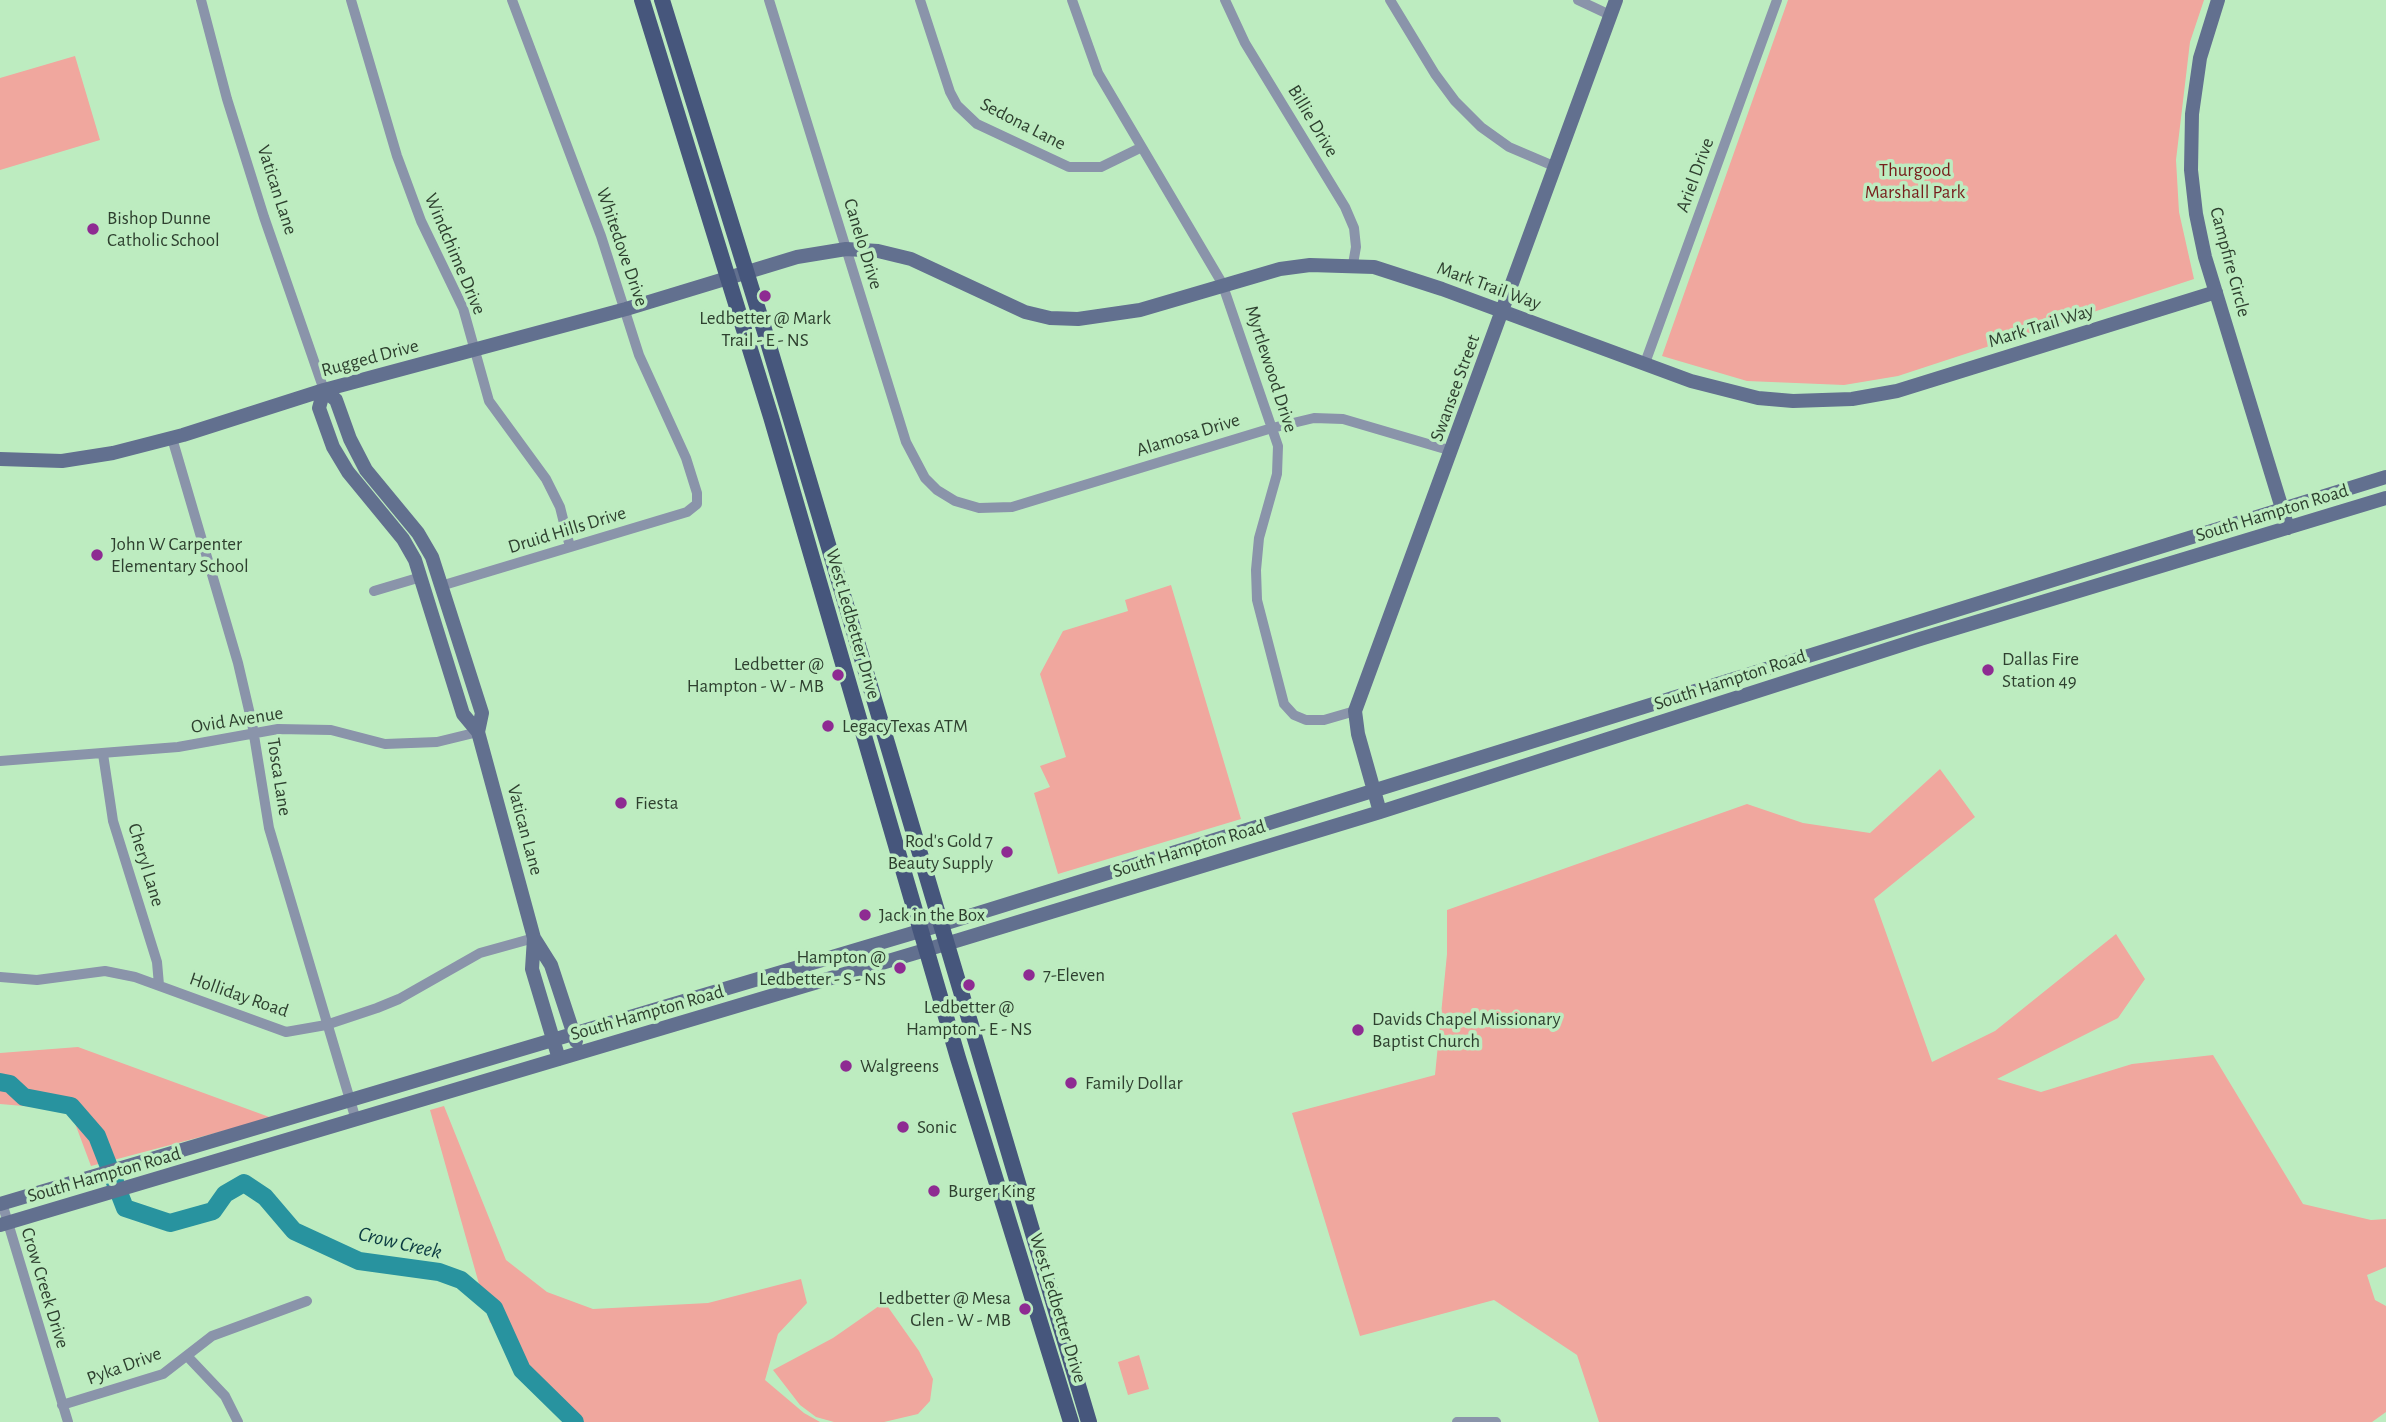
<!DOCTYPE html>
<html>
<head>
<meta charset="utf-8">
<style>
  body { margin:0 }
  canvas { display:block; background:#bdecc0 }
</style>
</head>
<body>
<canvas width="2386" height="1422"></canvas>
<script>
const context = document.querySelector('canvas').getContext('2d');
context.lineJoin = 'round';
function paint(path, color) {
  context.fillStyle = color;
  context.fill(path, 'evenodd');
}
function poly(rows) {
  const path = new Path2D();
  for (const r of rows) {
    path.moveTo(r[0], r[1]);
    for (let i = 2; i < r.length; i += 2) path.lineTo(r[i], r[i + 1]);
  }
  return path;
}
function stroke(path, color, width, dash) {
  context.strokeStyle = color;
  context.lineWidth = width;
  context.lineCap = dash ? 'butt' : 'round';
  context.setLineDash(dash || []);
  context.stroke(path);
}
function write(font, color, halo, rows, align = 'center') {
  context.font = font + ' "Alegreya Sans",sans-serif';
  context.lineWidth = 7;
  context.setLineDash([]);
  context.textBaseline = 'middle';
  context.strokeStyle = halo;
  context.fillStyle = color;
  for (const [text, x, y, turn = 0] of rows) {
    context.save();
    context.translate(x, y);
    context.rotate((+turn || 0) * Math.PI / 180);
    context.textAlign = isNaN(turn) ? turn : align;
    if (halo) context.strokeText(text, 0, 0);
    context.fillText(text, 0, 0);
    context.restore();
  }
}
const green = poly([
  [1788,0,2204,0,2190,42,2176,160,2179,212,2194,279,1898,376,1844,385,1747,381,1662,356],
  [75,56,100,140,0,170,0,78],
  [1171,585,1241,819,1058,874,1034,793,1050,787,1040,766,1066,757,1040,674,1063,631,1128,611,1125,600],
  [1940,769,1975,817,1874,899,1932,1062,1995,1031,2116,934,2145,979,2118,1018,1997,1079,2041,1092,2132,1064,2213,1055,2303,1204,2371,1220,2386,1219,2386,1267,2367,1275,2375,1300,2386,1306,2386,1412,2372,1422,1599,1422,1577,1355,1494,1300,1360,1336,1292,1113,1435,1075,1447,954,1447,910,1747,804,1803,823,1870,833],
  [78,1047,272,1118,91,1166,70,1110,0,1104,0,1053],
  [444,1106,506,1260,547,1292,593,1309,708,1303,801,1279,807,1303,778,1334,765,1380,804,1413,820,1422,571,1422,531,1384,502,1320,490,1323,430,1110],
  [879,1306,888,1307,919,1351,933,1379,930,1401,918,1414,884,1422,834,1422,816,1417,800,1405,773,1370,833,1338],
  [1139,1355,1149,1389,1128,1395,1118,1362]
]);
const river = poly([
  [0,1082,10,1084,24,1097,71,1106,97,1136,125,1208,170,1223,213,1211,225,1194,244,1183,265,1197,294,1231,359,1261,439,1272,461,1280,494,1308,522,1370,575,1422]
]);
const street = poly([
  [201,0,227,99,264,217,324,390],
  [351,0,397,156,421,221,463,308,489,401,546,479,560,507,570,547],
  [769,0,906,442,925,478,937,490,955,501,979,508,1012,507,1272,428,1314,418,1343,419,1452,451],
  [920,0,950,92,957,105,977,124,1069,167,1101,167,1140,148],
  [1072,0,1098,73,1222,283,1278,446,1277,474,1259,538,1256,570,1257,600,1284,704,1294,715,1306,720,1324,720,1355,711],
  [1225,0,1245,43,1345,207,1354,228,1356,247,1353,264],
  [1390,0,1435,74,1455,101,1481,127,1509,147,1556,167],
  [1578,0,1610,15],
  [1645,363,1777,0],
  [172,438,238,663,252,723,269,828,356,1120],
  [444,585,687,512,697,504,697,493,686,458,639,355,601,236,512,0],
  [374,591,421,577],
  [103,754,113,821,157,962,159,985],
  [0,761,178,747,278,729,331,730,385,744,437,742,478,732],
  [0,977,37,980,105,971,135,977,286,1032,326,1025,377,1008,399,999,480,953,534,938],
  [2,1203,68,1422],
  [188,1357,225,1396,238,1422],
  [62,1405,163,1374,212,1336,307,1301],
  [1457,1422,1496,1422]
]);
const secondary = poly([
  [2218,0,2200,58,2192,114,2191,170,2196,214,2205,257,2288,528],
  [0,459,62,461,113,453,183,435,324,390,626,309,797,257,846,249,878,251,911,259,1025,312,1050,318,1078,319,1140,310,1280,269,1310,265,1374,267,1442,289,1691,381,1758,398,1793,401,1852,399,1897,391,2216,292],
  [478,732,482,713,432,557,418,533,366,470,350,439,336,400,324,390,319,408,333,447,348,472,403,539,415,560,463,714,478,732,534,938,551,965,576,1041],
  [1380,812,1358,734,1355,711,1616,0],
  [534,938,532,969,559,1059],
  [0,1204,940,925,2386,477],
  [0,1225,959,940,1380,812,1920,639,2386,498]
]);
const primary = poly([
  [642,0,771,417,958,1058,1071,1422],
  [662,0,764,329,1089,1422]
]);
const markers = [
  [93,229,7,"#8e2b92"],
  [765,296,7,"#8e2b92"],
  [97,555,7,"#8e2b92"],
  [1988,670,7,"#8e2b92"],
  [838,675,7,"#8e2b92"],
  [828,726,7,"#8e2b92"],
  [621,803,7,"#8e2b92"],
  [1007,852,7,"#8e2b92"],
  [865,915,7,"#8e2b92"],
  [900,968,7,"#8e2b92"],
  [1029,975,7,"#8e2b92"],
  [969,985,7,"#8e2b92"],
  [1358,1030,7,"#8e2b92"],
  [846,1066,7,"#8e2b92"],
  [1071,1083,7,"#8e2b92"],
  [903,1127,7,"#8e2b92"],
  [934,1191,7,"#8e2b92"],
  [1025,1309,7,"#8e2b92"]
];
const streetNames = [
  ["Billie Drive",1313,121,59],
  ["Sedona Lane",1023,124,27],
  ["Ariel Drive",1695,175,-70],
  ["Vatican Lane",277,190,72],
  ["Canelo Drive",863,244,73],
  ["Whitedove Drive",622,247,71],
  ["Windchime Drive",455,254,67],
  ["Campfire Circle",2230,262,75],
  ["Mark Trail Way",1489,286,20],
  ["Mark Trail Way",2041,326,-17],
  ["Rugged Drive",370,358,-15],
  ["Myrtlewood Drive",1271,369,72],
  ["Swansee Street",1455,388,-70],
  ["Alamosa Drive",1188,435,-17],
  ["South Hampton Road",2272,513,-17],
  ["Druid Hills Drive",567,530,-17],
  ["West Ledbetter Drive",853,624,74],
  ["South Hampton Road",1730,680,-18],
  ["Ovid Avenue",237,720,-9],
  ["Tosca Lane",279,777,81],
  ["Vatican Lane",525,830,75],
  ["South Hampton Road",1189,849,-17],
  ["Cheryl Lane",146,865,73],
  ["Holliday Road",239,995,19],
  ["South Hampton Road",647,1013,-16],
  ["South Hampton Road",104,1175,-16],
  ["Crow Creek Drive",45,1288,73],
  ["West Ledbetter Drive",1058,1308,73],
  ["Pyka Drive",124,1366,-20]
];
const parkNames = [
  ["Thurgood",1915,170],
  ["Marshall Park",1915,192]
];
const poiNames = [
  ["Bishop Dunne",107,218],
  ["Catholic School",107,240],
  ["Ledbetter @ Mark",765,318,"center"],
  ["Trail - E - NS",765,340,"center"],
  ["John W Carpenter",111,544],
  ["Elementary School",111,566],
  ["Dallas Fire",2002,659],
  ["Station 49",2002,681],
  ["Ledbetter @",824,664,"right"],
  ["Hampton - W - MB",824,686,"right"],
  ["LegacyTexas ATM",842,726],
  ["Fiesta",635,803],
  ["Rod's Gold 7",993,841,"right"],
  ["Beauty Supply",993,863,"right"],
  ["Jack in the Box",879,915],
  ["Hampton @",886,957,"right"],
  ["Ledbetter - S - NS",886,979,"right"],
  ["7-Eleven",1043,975],
  ["Ledbetter @",969,1007,"center"],
  ["Hampton - E - NS",969,1029,"center"],
  ["Davids Chapel Missionary",1372,1019],
  ["Baptist Church",1372,1041],
  ["Walgreens",860,1066],
  ["Family Dollar",1085,1083],
  ["Sonic",917,1127],
  ["Burger King",948,1191],
  ["Ledbetter @ Mesa",1011,1298,"right"],
  ["Glen - W - MB",1011,1320,"right"]
];
const waterNames = [
  ["Crow Creek",400,1243,13]
];
paint(green, '#f0a79e');
stroke(river, '#28939f', 18);
stroke(street, '#8a94aa', 10);
stroke(secondary, '#62708f', 14);
stroke(primary, '#46567c', 16);
for (const [x, y, r, color] of markers) {
  const dot = new Path2D();
  dot.arc(x, y, r, 0, 2 * Math.PI);
  context.fillStyle = color;
  context.fill(dot);
  stroke(dot, '#bdecc0', 2.5);
}
write('19px', '#2e402f', '#bdecc0', streetNames);
write('19px', '#771e1c', '#bdecc0', parkNames);
write('19px', '#2e402f', '#bdecc0', poiNames, 'left');
write('italic 21px', '#0b3b41', '#bdecc0', waterNames);
</script>
</body>
</html>
